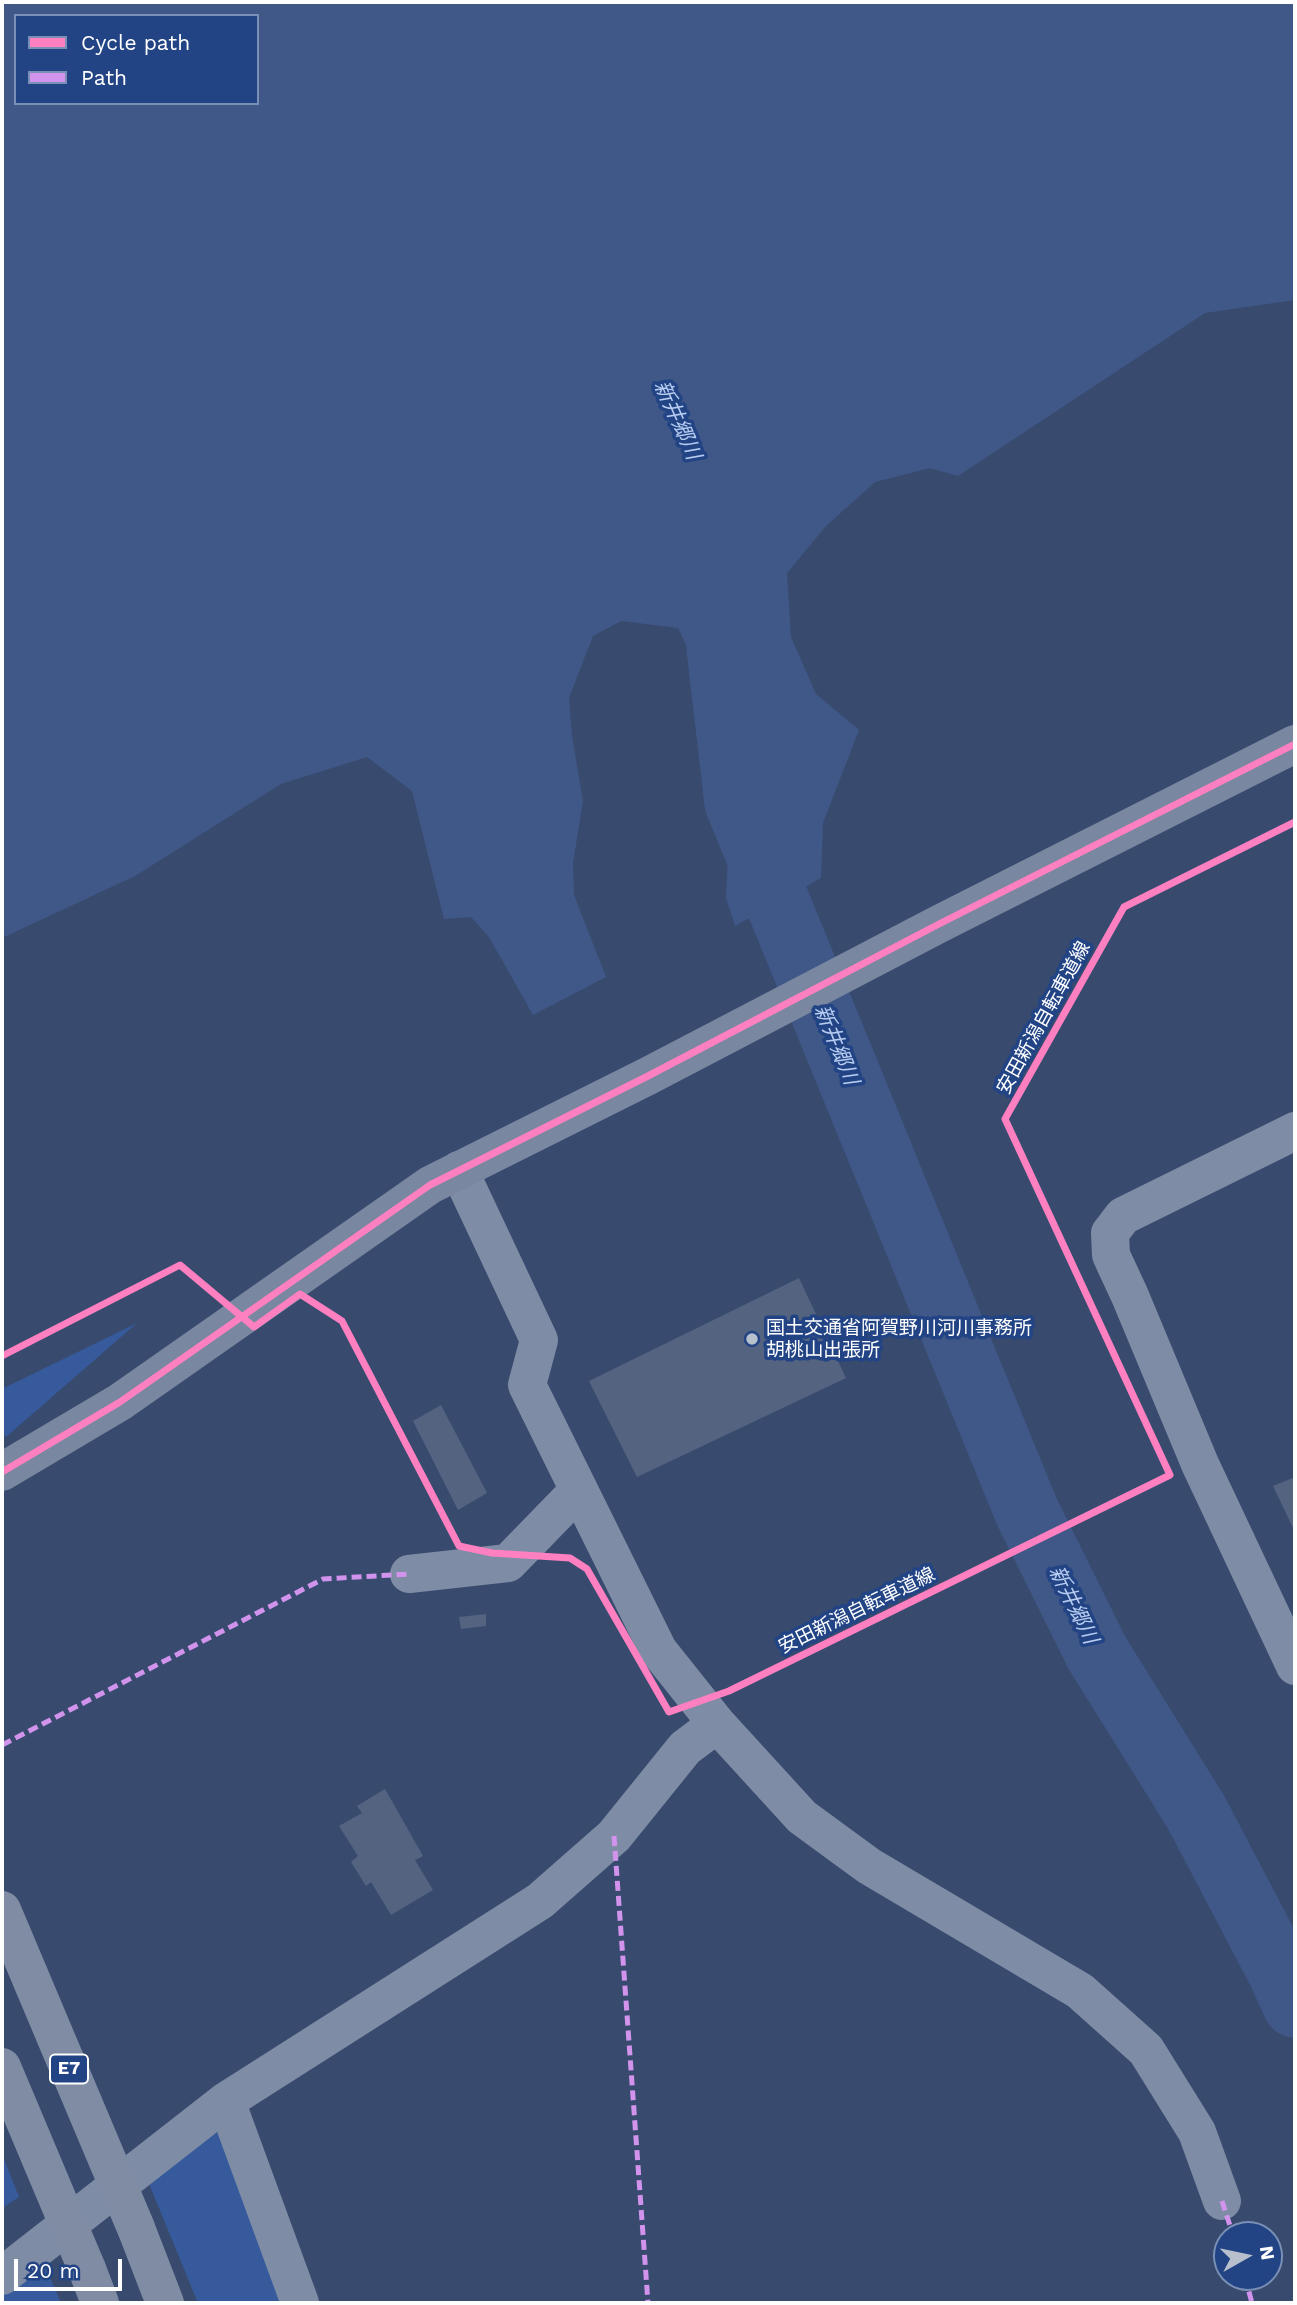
<!DOCTYPE html>
<html>
<head>
<meta charset="utf-8">
<style>
  body { margin:0 }
  #map { position:relative; width:1297px; height:2305px; overflow:hidden; background:#384b6f; font-family:"Work Sans",sans-serif }
  canvas { display:block }
  .frame { position:absolute; inset:0; border:4px solid #fff; pointer-events:none }
  .legend { position:absolute; left:14px; top:14px; width:245px; height:91px; box-sizing:border-box; background:#224485; border:2px solid #7a8fb6; margin:0; padding:9px 12px; list-style:none; font-size:21px; color:#fff }
  .legend li { display:flex; align-items:center; gap:14px; height:35px }
  .legend b { width:35px; border:2px solid #7a8fb6 }
  .north { position:absolute; left:1213px; top:2221px; width:70px; height:70px; box-sizing:border-box; background:#224485; border:2px solid #7a8fb6; border-radius:50%; rotate:81deg; font-size:19px; font-weight:700; line-height:28px; text-align:center; color:#fff }
  .north::after { content:''; display:block; margin:auto; width:24px; height:32px; background:#b9c0cd; clip-path:polygon(50% 0,100% 100%,50% 72%,0 100%) }
  .scale { position:absolute; left:14px; top:2259px; width:108px; height:32px; box-sizing:border-box; border:4px solid #fff; border-top:0; padding-left:9px; font-size:21px; line-height:24px; white-space:nowrap; color:#fff; -webkit-text-stroke:5px #224485; paint-order:stroke }
</style>
</head>
<body>
<div id="map">
<canvas width="1297" height="2305"></canvas>
<div class="frame"></div>
<ul class="legend">
<li><b style="height:9px;background:#ff80c0"></b>Cycle path</li>
<li><b style="height:9px;background:#d193ec"></b>Path</li>
</ul>
<div class="north">N</div>
<div class="scale">20 m</div>
</div>
<script>
const context = document.querySelector('canvas').getContext('2d');
context.lineJoin = 'round';
function paint(path, color) {
  context.fillStyle = color;
  context.fill(path, 'evenodd');
}
function poly(rows) {
  const path = new Path2D();
  for (const r of rows) {
    path.moveTo(r[0], r[1]);
    for (let i = 2; i < r.length; i += 2) path.lineTo(r[i], r[i + 1]);
  }
  return path;
}
function stroke(path, color, width, dash) {
  context.strokeStyle = color;
  context.lineWidth = width;
  context.lineCap = dash ? 'butt' : 'round';
  context.setLineDash(dash || []);
  context.stroke(path);
}
function write(font, color, halo, rows, align = 'center') {
  context.font = font + ' "Work Sans","Noto Sans JP",sans-serif';
  context.lineWidth = 7;
  context.setLineDash([]);
  context.textBaseline = 'middle';
  context.strokeStyle = halo;
  context.fillStyle = color;
  for (const [text, x, y, turn = 0] of rows) {
    context.save();
    context.translate(x, y);
    context.rotate((+turn || 0) * Math.PI / 180);
    context.textAlign = isNaN(turn) ? turn : align;
    if (halo) context.strokeText(text, 0, 0);
    context.fillText(text, 0, 0);
    context.restore();
  }
}
const green = poly([
  [137,1323,6,1437,2,1431,2,1389],
  [203,2128,233,2138,296,2303,198,2303,145,2174],
  [2,2154,19,2197,2,2208],
  [42,2259,61,2303,2,2303,2,2289]
]);
const water = poly([
  [2,2,1295,2,1295,300,1205,313,958,476,930,468,875,482,825,527,787,573,791,637,816,694,859,730,823,823,821,878,735,926,726,898,728,858,745,768,678,628,621,621,593,636,569,698,572,736,583,801,573,863,574,895,606,977,533,1015,489,937,471,917,444,919,412,791,367,757,281,784,135,876,2,938],
  [16,16,257,16,257,103,16,103]
]);
const river = poly([
  [719,649,737,803,1027,1512,1097,1653,1196,1812,1281,1974,1295,2005]
]);
const building = poly([
  [799,1278,846,1378,637,1477,589,1381],
  [441,1405,487,1493,458,1510,413,1421],
  [1295,1477,1295,1532,1273,1486],
  [486,1614,486,1626,461,1629,459,1617],
  [385,1789,423,1856,415,1860,433,1890,391,1915,371,1882,366,1886,351,1862,358,1856,339,1826,362,1813,357,1806]
]);
const street = poly([
  [1295,1131,1123,1216,1110,1233,1111,1255,1130,1296,1200,1464,1295,1666],
  [459,1170,539,1340,527,1385,658,1650,717,1724,802,1817,869,1866,1080,1991,1146,2050,1197,2132,1222,2201],
  [409,1574,508,1563,579,1490],
  [226,2101,300,2303],
  [2,2276,226,2101,540,1901,614,1836,685,1748,717,1724]
]);
const secondary = poly([
  [2,1472,120,1402,430,1185,648,1076,939,924,1295,744]
]);
const highway = poly([
  [136,2228,165,2303],
  [87,2269,100,2303]
]);
const highwayBridge = poly([
  [2,1910,136,2228],
  [2,2067,87,2269]
]);
const quiet = poly([
  [2,1745,323,1579,409,1574],
  [614,1836,648,2303],
  [1222,2201,1233,2235],
  [1245,2277,1252,2303]
]);
const cycleway = poly([
  [2,1356,180,1265,254,1327,300,1294,342,1321,459,1546,492,1553,570,1558,587,1569,669,1712,729,1691,1170,1475,1005,1119,1124,907,1295,822],
  [2,1472,120,1402,430,1185,648,1076,939,924,1295,744]
]);
const markers = [
  [752,1339,7,"#b9c0cd"]
];
const shields = [
  [69,2069,38]
];
const shieldNames = [
  ["E7",69,2069]
];
const streetNames = [
  ["安田新潟自転車道線",1044,1018,-61],
  ["安田新潟自転車道線",857,1611,-26]
];
const poiNames = [
  ["国土交通省阿賀野川河川事務所",766,1328],
  ["胡桃山出張所",766,1350]
];
const waterNames = [
  ["新井郷川",677,420,66],
  ["新井郷川",836,1045,68],
  ["新井郷川",1073,1605,64]
];
paint(green, '#365a9b');
paint(water, '#405887');
stroke(river, '#405887', 65);
paint(building, '#546380');
stroke(street, '#7f8ca5', 38);
stroke(secondary, '#7a87a0', 38);
stroke(highway, '#7f8ca4', 38);
stroke(highwayBridge, '#7f8ca4', 38);
stroke(quiet, '#d193ec', 5, [10, 5]);
stroke(cycleway, '#ff80c0', 7);
for (const [x, y, r, color] of markers) {
  const dot = new Path2D();
  dot.arc(x, y, r, 0, 2 * Math.PI);
  context.fillStyle = color;
  context.fill(dot);
  stroke(dot, '#224485', 2.5);
}
for (const [x, y, w] of shields) {
  const box = new Path2D();
  box.roundRect(x - w / 2, y - 14.5, w, 29, 5);
  context.fillStyle = '#224485';
  context.fill(box);
  stroke(box, '#fff', 2);
}
write('bold 18px', '#fff', null, shieldNames);
write('19px', '#fff', '#224485', streetNames);
write('19px', '#fff', '#224485', poiNames, 'left');
write('italic 21px', '#b7ccf0', '#224485', waterNames);
</script>
</body>
</html>
